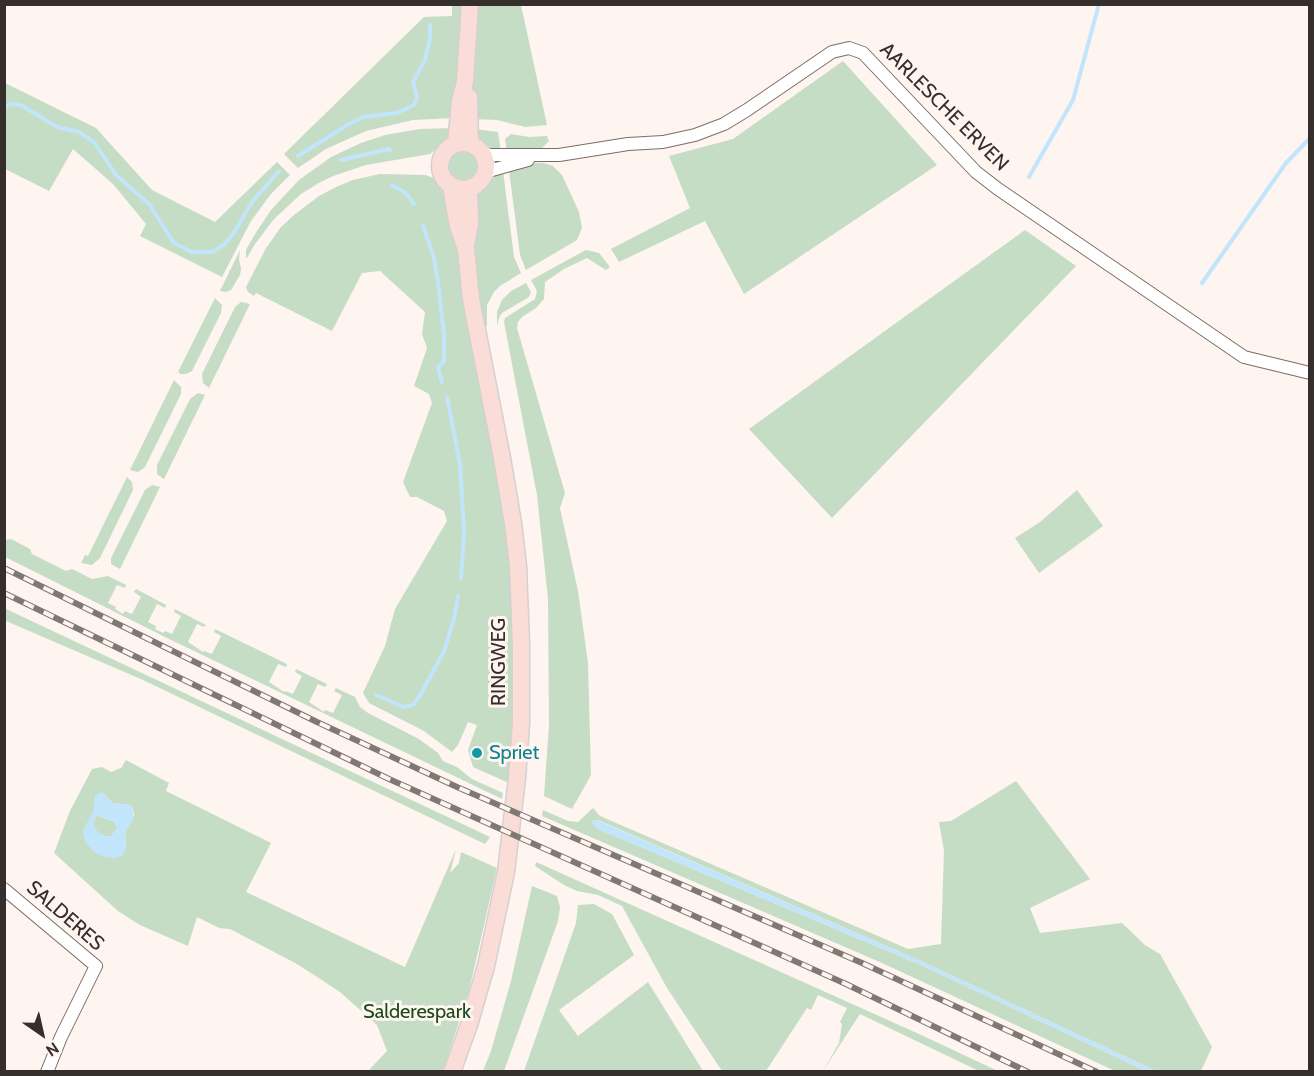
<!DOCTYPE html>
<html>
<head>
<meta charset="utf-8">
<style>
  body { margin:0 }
  #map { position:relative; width:1314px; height:1076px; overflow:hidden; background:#fef4f0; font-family:Cabin,sans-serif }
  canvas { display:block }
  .frame { position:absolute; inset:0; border:6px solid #352e2c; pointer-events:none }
  .north { position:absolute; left:12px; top:1004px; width:60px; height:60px; -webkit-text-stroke:4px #fef4f0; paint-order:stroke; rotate:146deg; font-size:16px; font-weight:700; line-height:24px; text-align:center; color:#352e2c }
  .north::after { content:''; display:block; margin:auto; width:21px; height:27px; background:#352e2c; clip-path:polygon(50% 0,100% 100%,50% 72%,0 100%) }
</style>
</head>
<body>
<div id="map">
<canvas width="1314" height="1076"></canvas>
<div class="frame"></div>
<div class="north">N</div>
</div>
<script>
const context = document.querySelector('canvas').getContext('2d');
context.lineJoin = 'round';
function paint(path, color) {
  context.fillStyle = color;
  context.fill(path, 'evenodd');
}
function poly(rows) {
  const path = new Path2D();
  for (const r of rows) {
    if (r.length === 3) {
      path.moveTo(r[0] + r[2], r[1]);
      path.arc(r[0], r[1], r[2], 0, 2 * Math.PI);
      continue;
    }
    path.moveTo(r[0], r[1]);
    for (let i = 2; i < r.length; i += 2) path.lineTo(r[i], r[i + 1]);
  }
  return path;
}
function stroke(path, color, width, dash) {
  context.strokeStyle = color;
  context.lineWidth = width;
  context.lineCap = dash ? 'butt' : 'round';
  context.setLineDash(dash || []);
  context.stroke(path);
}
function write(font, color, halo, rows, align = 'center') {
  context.font = font + ' Cabin,sans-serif';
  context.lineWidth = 6;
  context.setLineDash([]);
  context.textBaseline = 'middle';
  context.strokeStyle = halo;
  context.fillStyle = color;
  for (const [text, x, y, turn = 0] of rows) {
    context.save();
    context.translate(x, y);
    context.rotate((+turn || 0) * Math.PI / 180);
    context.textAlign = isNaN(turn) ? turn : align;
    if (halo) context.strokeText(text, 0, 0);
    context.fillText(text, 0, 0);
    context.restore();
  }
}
const green = poly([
  [452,5,463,5,456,118,413,120,366,131,326,149,298,168,284,154,424,17,452,16],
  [476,5,521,5,547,125,525,127,497,120,474,119,472,73],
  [843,61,937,165,744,294,705,221,619,262,611,249,690,208,669,156,733,139],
  [5,83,96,128,152,190,215,222,277,162,290,175,271,194,251,221,222,277,140,236,146,224,113,184,73,149,49,191,5,169],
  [455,128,450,138,430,154,366,165,333,176,317,184,301,194,274,219,255,244,247,258,246,257,246,250,255,234,271,210,299,180,331,157,361,143,385,135,420,129],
  [475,129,498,132,501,152,486,148,477,137],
  [511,134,529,137,547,136,549,141,542,148,529,151,507,152,505,139],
  [463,166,14],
  [536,163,543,163,553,166,562,175,579,212,582,228,577,240,526,270,520,255,509,170],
  [503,171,514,257,521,273,500,286,494,292,487,305,487,326,483,326,476,283,473,231,476,194,489,179],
  [380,174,426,175,435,179,449,194,506,531,515,615,516,695,511,784,473,767,468,750,477,725,468,722,458,745,452,752,424,731,369,703,363,693,385,646,395,609,447,521,444,511,417,497,410,497,403,482,432,403,429,394,414,386,427,348,422,334,425,312,380,271,362,273,332,331,256,293,254,296,248,292,246,287,266,248,281,227,294,215,319,196,336,187,353,180],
  [1025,230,1076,266,832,518,749,429],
  [240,250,239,259,241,269,240,275,231,290,226,292,220,291],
  [586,250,599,253,610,267,606,270,587,258,564,269,545,282,544,299,536,308,522,317,518,322,517,328,565,493,560,508,578,591,588,663,591,775,572,809,544,796,549,725,548,599,537,495,504,322,505,318,535,299,537,291,531,280],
  [526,283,531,292,529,297,502,313,499,318,497,326,497,312,502,300,511,291],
  [215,298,222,305,221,313,192,371,186,374,181,374,178,372],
  [241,302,250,304,209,388,203,383,202,374,235,307],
  [174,380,181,387,181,394,145,467,138,472,130,470],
  [198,393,205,395,164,479,157,474,157,465,190,399],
  [127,477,132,482,133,490,100,558,92,565,81,563,85,555,88,556],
  [152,485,160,487,120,569,111,564,111,558,145,490],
  [1077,490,1103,526,1039,573,1015,538,1040,522],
  [11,539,30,549,32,554,66,571,72,569,92,579,108,576,126,585,125,588,117,585,108,603,116,607,115,609,123,614,125,611,132,614,141,597,134,592,136,589,166,605,165,608,157,604,148,622,156,626,155,629,163,633,165,631,172,634,181,616,174,612,175,609,206,625,204,627,197,624,188,642,203,652,204,651,212,654,221,636,214,632,215,629,287,664,286,667,278,664,269,682,284,692,285,691,293,694,302,676,295,672,296,669,327,684,325,687,318,684,309,702,324,712,325,710,333,713,342,695,334,691,336,688,355,697,360,707,368,713,419,739,438,753,443,761,457,767,472,779,503,793,502,799,165,637,5,557,5,540],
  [4,608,490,837,488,840,485,844,143,680,6,621],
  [126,760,169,783,166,791,271,843,246,892,405,967,456,849,450,873,459,863,461,852,497,868,469,991,443,1071,368,1071,387,1051,377,1025,340,992,297,964,230,929,219,928,197,917,188,946,140,925,118,911,54,853,70,811,92,769,102,767,111,772,121,768],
  [104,794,112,803,130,805,133,809,134,815,125,833,126,848,83,831],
  [1016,781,1090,879,1030,908,1040,933,1122,923,1145,945,1160,954,1212,1047,1201,1071,1156,1071,923,962,598,820,592,821,598,829,921,965,1146,1071,1115,1071,882,963,542,816,543,810,568,821,578,822,593,808,600,816,908,949,941,944,944,851,939,822,951,821],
  [96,815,114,822,116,825,116,829,112,836,106,837,97,832,93,824],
  [536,862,919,1034,998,1071,979,1071,860,1014,823,1071,839,1043,842,1024,840,1022,847,1008,818,995,811,1010,807,1008,766,1071,722,1071,667,988,622,906,598,895,577,891,564,885,535,866],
  [532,886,557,896,560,907,558,921,504,1071,483,1071,491,1051,511,981],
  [594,904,612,914,634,955,559,1010,578,1036,648,982,703,1071,524,1071,576,923,578,905]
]);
const water = poly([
  [102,792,112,803,131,805,133,809,133,820,125,833,126,848,122,856,115,858,104,857,94,852,85,842,83,831,93,811,95,795],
  [96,815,114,822,116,825,116,829,112,836,106,837,97,832,93,824],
  [597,820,923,962,1156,1071,1146,1071,921,965,598,829,591,823,592,821]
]);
const stream = poly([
  [4,107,12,104,21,105,57,127,79,132,94,142,116,175,149,204,174,243,191,252,212,252,225,244,235,231,252,202,279,171],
  [298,156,349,124,363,117,397,113,414,105,417,98,413,82,425,60,430,38,430,25],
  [341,160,389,149,390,151],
  [1029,177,1073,100,1099,4],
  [392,185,406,193,414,204],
  [423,226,434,258,438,283,444,334,444,361,438,367,442,382],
  [1202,283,1286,163,1310,138],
  [447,397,460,464,464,532,461,579],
  [376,695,404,707,413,705,421,694,444,651,454,619,458,596]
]);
const minor = poly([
  [483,155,559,155,628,144,663,142,695,135,724,124,747,110,832,52,849,48,863,53,976,172,998,189,1244,357,1310,373],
  [485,172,528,160],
  [4,889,96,966,61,1037,47,1072]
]);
const major = poly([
  [469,97,470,144],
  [463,166,23],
  [456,144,460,102,465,81,470,4],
  [451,187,458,226,466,249,471,299,502,458,513,523,518,566,521,643,521,723,517,778,506,872,486,966,469,1025,452,1072],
  [466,245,470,224,469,188]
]);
const rail = poly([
  [4,568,317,722,457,787,862,963,1097,1072],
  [4,593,389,779,846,984,1028,1072]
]);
const markers = [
  [477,753,6,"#0f9aa8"]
];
const streetNames = [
  ["AARLESCHE ERVEN",944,107,45],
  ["RINGWEG",499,662,-90],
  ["SALDERES",65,916,41]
];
const cultureNames = [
  ["Spriet",489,753]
];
const parkNames = [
  ["Salderespark",417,1012]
];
paint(green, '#c5ddc4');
paint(water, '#c2e5fc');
stroke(stream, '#c2e5fc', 4);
stroke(minor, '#7c6d67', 14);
stroke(major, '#d3d1d1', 19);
stroke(minor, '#fff', 12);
stroke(major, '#fbddd7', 16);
stroke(rail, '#807875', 6);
stroke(rail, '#fef4f0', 4, [11]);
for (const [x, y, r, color] of markers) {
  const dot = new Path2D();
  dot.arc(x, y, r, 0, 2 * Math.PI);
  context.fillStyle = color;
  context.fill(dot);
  stroke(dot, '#fef4f0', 2);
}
write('20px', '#352e2c', '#fef4f0', streetNames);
write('20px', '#0d838f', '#fef4f0', cultureNames, 'left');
write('20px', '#1a4a1b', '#fef4f0', parkNames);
</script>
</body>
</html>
